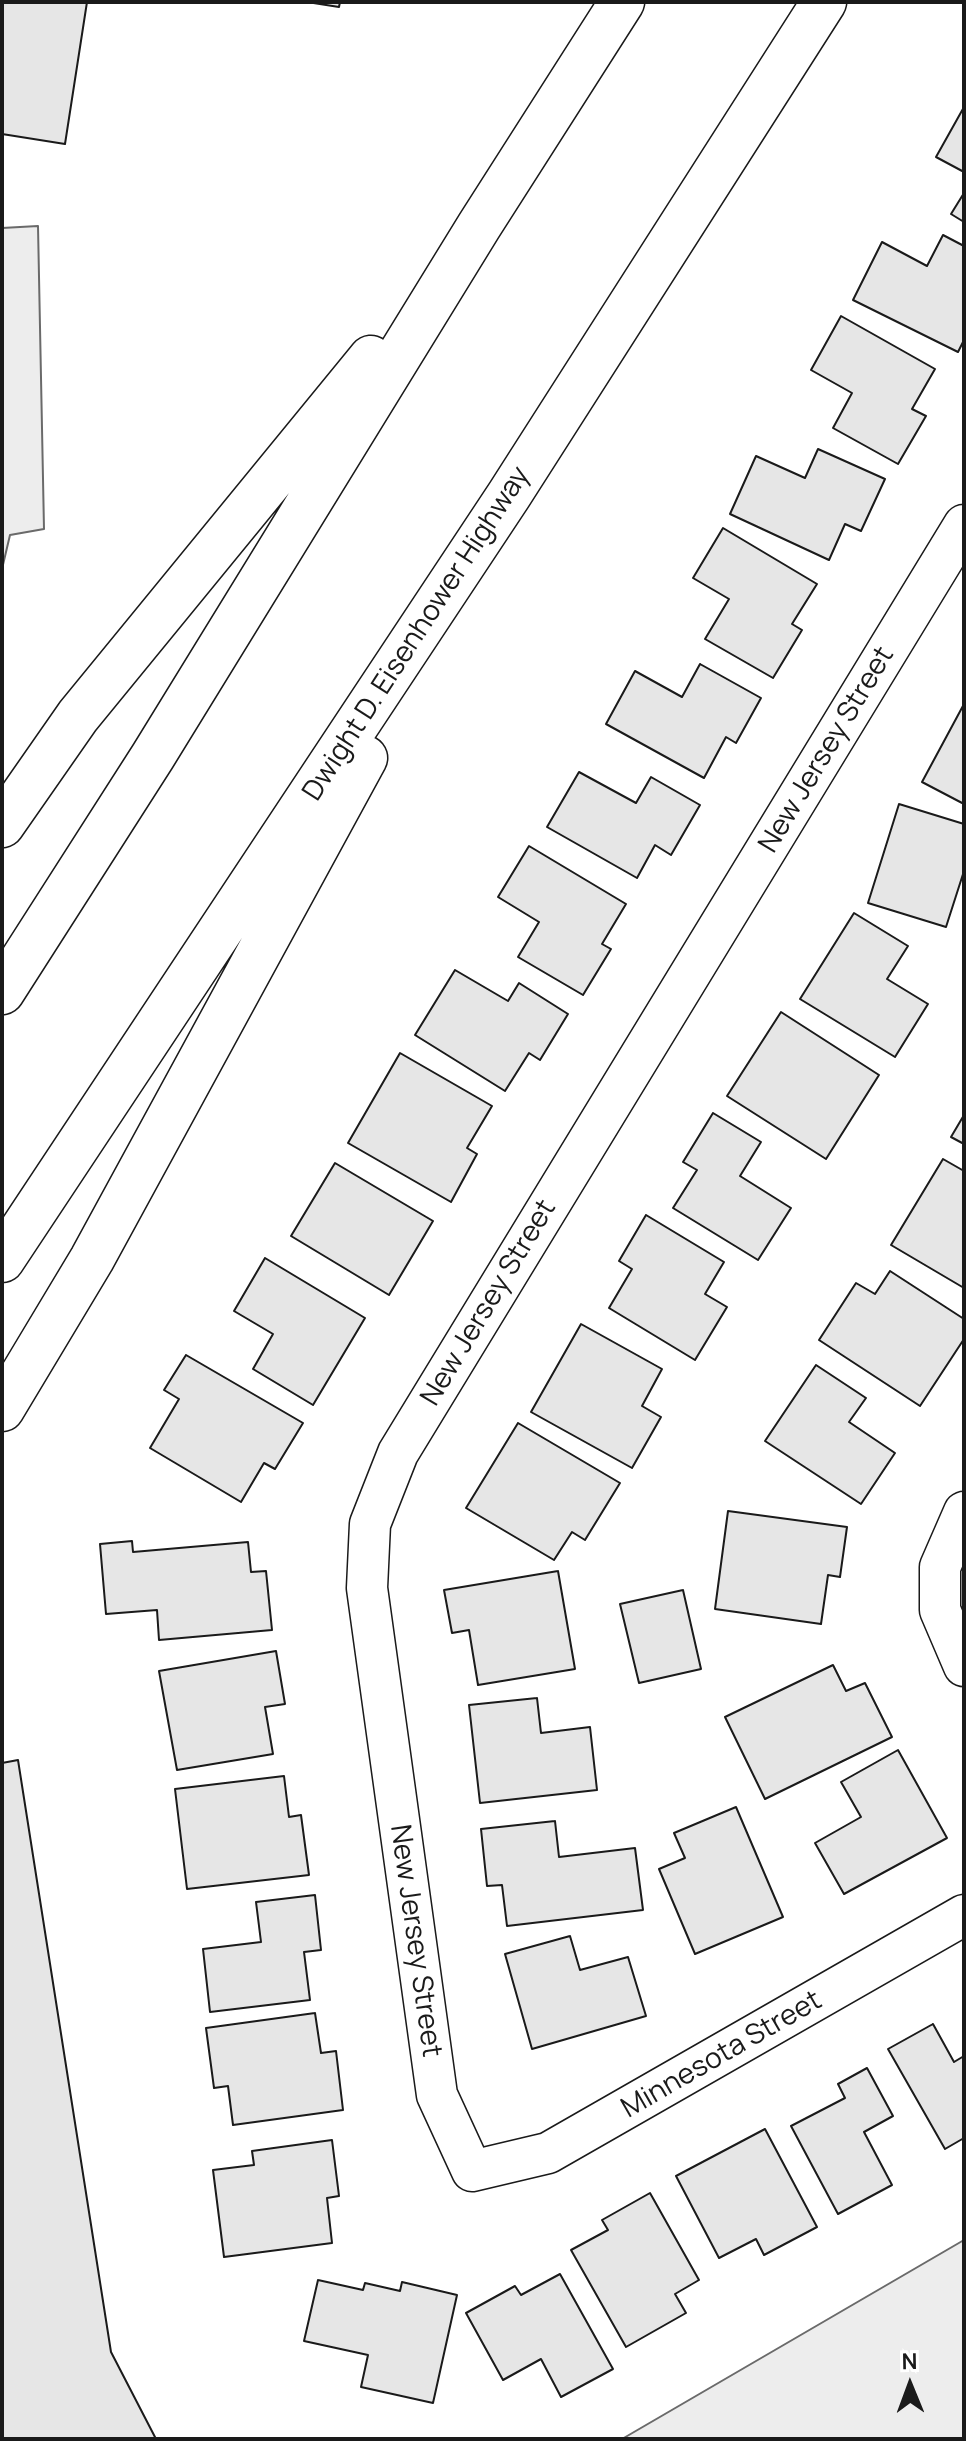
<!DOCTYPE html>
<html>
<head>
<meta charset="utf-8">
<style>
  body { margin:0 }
  #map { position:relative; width:966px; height:2441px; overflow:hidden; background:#fff; font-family:Manrope,sans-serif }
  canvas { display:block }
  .frame { position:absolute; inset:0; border:4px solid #1a1a1a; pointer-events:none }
  .north { position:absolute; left:870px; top:2345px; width:80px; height:80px; -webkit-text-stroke:6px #fff; paint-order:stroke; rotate:359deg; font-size:22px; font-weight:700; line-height:32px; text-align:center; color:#1a1a1a }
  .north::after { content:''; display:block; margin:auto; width:28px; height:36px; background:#1a1a1a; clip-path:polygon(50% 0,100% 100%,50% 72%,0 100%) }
</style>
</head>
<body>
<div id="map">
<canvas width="966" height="2441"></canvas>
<div class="frame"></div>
<div class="north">N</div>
</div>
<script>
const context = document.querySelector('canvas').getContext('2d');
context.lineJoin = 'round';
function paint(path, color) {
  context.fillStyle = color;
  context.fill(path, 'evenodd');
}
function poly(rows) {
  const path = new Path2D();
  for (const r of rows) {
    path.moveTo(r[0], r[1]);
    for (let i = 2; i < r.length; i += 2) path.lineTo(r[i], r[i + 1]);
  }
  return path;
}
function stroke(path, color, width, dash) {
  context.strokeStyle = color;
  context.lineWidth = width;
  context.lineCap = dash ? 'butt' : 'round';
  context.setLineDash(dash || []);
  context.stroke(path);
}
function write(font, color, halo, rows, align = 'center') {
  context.font = font + ' Manrope,sans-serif';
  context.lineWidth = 6;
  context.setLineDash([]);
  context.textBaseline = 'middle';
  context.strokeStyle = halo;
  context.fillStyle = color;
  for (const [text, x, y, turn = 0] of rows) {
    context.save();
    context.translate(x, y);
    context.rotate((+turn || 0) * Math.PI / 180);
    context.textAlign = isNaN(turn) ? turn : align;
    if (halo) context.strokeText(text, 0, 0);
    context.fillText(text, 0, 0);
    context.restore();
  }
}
const built = poly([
  [38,226,44,529,10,535,2,569,2,228,38,226],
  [964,2240,964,2439,622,2439,964,2240]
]);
const building = poly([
  [2,2,87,2,65,144,2,134,2,2],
  [307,2,340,2,339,7,307,2],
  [964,107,964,172,936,157,964,107],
  [964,193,964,222,951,214,964,193],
  [943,235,964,246,964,340,958,352,853,300,882,242,927,266,943,235],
  [841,316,935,369,912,409,926,416,898,464,833,428,852,393,811,370,841,316],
  [818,449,885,479,861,531,845,524,829,560,730,514,756,456,805,478,818,449],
  [723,528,817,584,792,624,802,630,773,678,705,639,729,599,693,578,723,528],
  [700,664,761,698,736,743,726,737,704,778,606,724,635,671,682,697,700,664],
  [964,704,964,804,922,782,964,704],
  [579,772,636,803,651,777,700,805,671,855,655,845,637,878,547,827,579,772],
  [899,804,964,824,964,871,946,927,868,903,899,804],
  [529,846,626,904,602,944,611,949,583,995,518,957,539,922,498,897,529,846],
  [854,913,908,946,887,979,928,1004,895,1057,800,999,854,913],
  [455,970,508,1001,519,983,568,1014,540,1060,529,1053,505,1091,415,1035,455,970],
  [781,1012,879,1075,826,1159,727,1096,781,1012],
  [400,1053,492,1106,467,1148,477,1154,451,1202,348,1143,400,1053],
  [713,1113,761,1142,740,1176,791,1208,758,1260,673,1208,697,1170,683,1162,713,1113],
  [964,1115,964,1144,951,1137,964,1115],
  [943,1159,964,1171,964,1288,891,1245,943,1159],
  [335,1163,433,1221,389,1295,291,1236,335,1163],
  [646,1215,724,1262,705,1294,727,1307,695,1360,609,1308,632,1269,619,1261,646,1215],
  [265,1258,365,1318,313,1405,253,1369,273,1334,234,1311,265,1258],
  [890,1271,964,1319,964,1339,920,1406,819,1340,856,1283,875,1294,890,1271],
  [581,1324,662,1369,642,1406,661,1417,632,1468,531,1412,581,1324],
  [186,1355,303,1423,275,1469,264,1463,241,1502,150,1448,179,1399,164,1390,186,1355],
  [816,1365,866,1398,849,1422,895,1453,861,1504,765,1441,816,1365],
  [518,1423,620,1483,585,1540,572,1532,554,1560,466,1508,518,1423],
  [728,1511,847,1527,840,1577,828,1575,821,1624,715,1609,728,1511],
  [132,1541,133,1552,248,1542,251,1572,266,1571,272,1630,159,1640,157,1610,106,1614,100,1544,132,1541],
  [558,1571,575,1669,478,1685,469,1630,452,1633,444,1590,558,1571],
  [683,1590,701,1669,639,1683,620,1604,683,1590],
  [276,1651,285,1704,265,1707,273,1754,177,1770,159,1671,276,1651],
  [833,1665,846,1691,865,1683,892,1737,765,1799,725,1717,833,1665],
  [537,1698,541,1733,590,1727,597,1790,480,1803,469,1705,537,1698],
  [898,1750,947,1838,844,1894,815,1843,861,1817,841,1782,898,1750],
  [18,1760,111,2352,156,2439,2,2439,2,1763,18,1760],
  [284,1776,289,1817,301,1815,309,1875,187,1889,175,1789,284,1776],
  [736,1807,783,1917,695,1954,659,1869,685,1858,674,1833,736,1807],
  [555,1821,559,1857,635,1848,643,1910,507,1926,502,1885,487,1886,481,1829,555,1821],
  [315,1895,321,1950,304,1952,310,2000,210,2012,203,1949,261,1942,256,1902,315,1895],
  [570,1936,580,1970,628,1957,646,2016,532,2049,505,1954,570,1936],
  [315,2013,321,2053,336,2051,343,2110,233,2125,228,2086,214,2088,206,2028,315,2013],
  [933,2024,954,2062,964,2056,964,2138,945,2149,888,2049,933,2024],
  [867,2068,893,2116,864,2132,892,2185,838,2214,791,2126,845,2098,838,2084,867,2068],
  [765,2129,817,2227,764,2255,756,2239,719,2258,676,2176,765,2129],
  [332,2140,339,2196,327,2198,332,2243,224,2257,213,2170,254,2165,252,2151,332,2140],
  [650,2193,699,2280,675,2294,686,2313,626,2347,571,2250,608,2230,602,2220,650,2193],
  [560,2274,613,2369,561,2397,541,2359,503,2380,466,2313,515,2286,521,2295,560,2274],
  [318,2280,363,2290,365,2283,400,2291,402,2282,457,2295,433,2403,361,2387,368,2355,304,2341,318,2280]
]);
const minor = poly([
  [964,525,398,1453,370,1524,367,1588,437,2095,472,2171,548,2153,964,1915],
  [964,1512,940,1567,940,1610,964,1666]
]);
const motorway = poly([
  [2,825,78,716,371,358],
  [2,992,153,756,479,226,622,2],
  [2,1260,509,495,824,2],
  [2,1409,92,1259,365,758]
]);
const streetNames = [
  ["Dwight D. Eisenhower Highway",417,634,-57],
  ["New Jersey Street",827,750,-59],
  ["New Jersey Street",489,1303,-59],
  ["New Jersey Street",415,1941,82],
  ["Minnesota Street",722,2055,-30]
];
paint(built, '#ededed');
stroke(built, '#6a6a6a', 2);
paint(building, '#e6e6e6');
stroke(building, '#1a1a1a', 2);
stroke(minor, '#1a1a1a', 43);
stroke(motorway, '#1a1a1a', 47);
stroke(minor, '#fff', 40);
stroke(motorway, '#fff', 44);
write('28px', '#1a1a1a', '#fff', streetNames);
</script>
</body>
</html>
